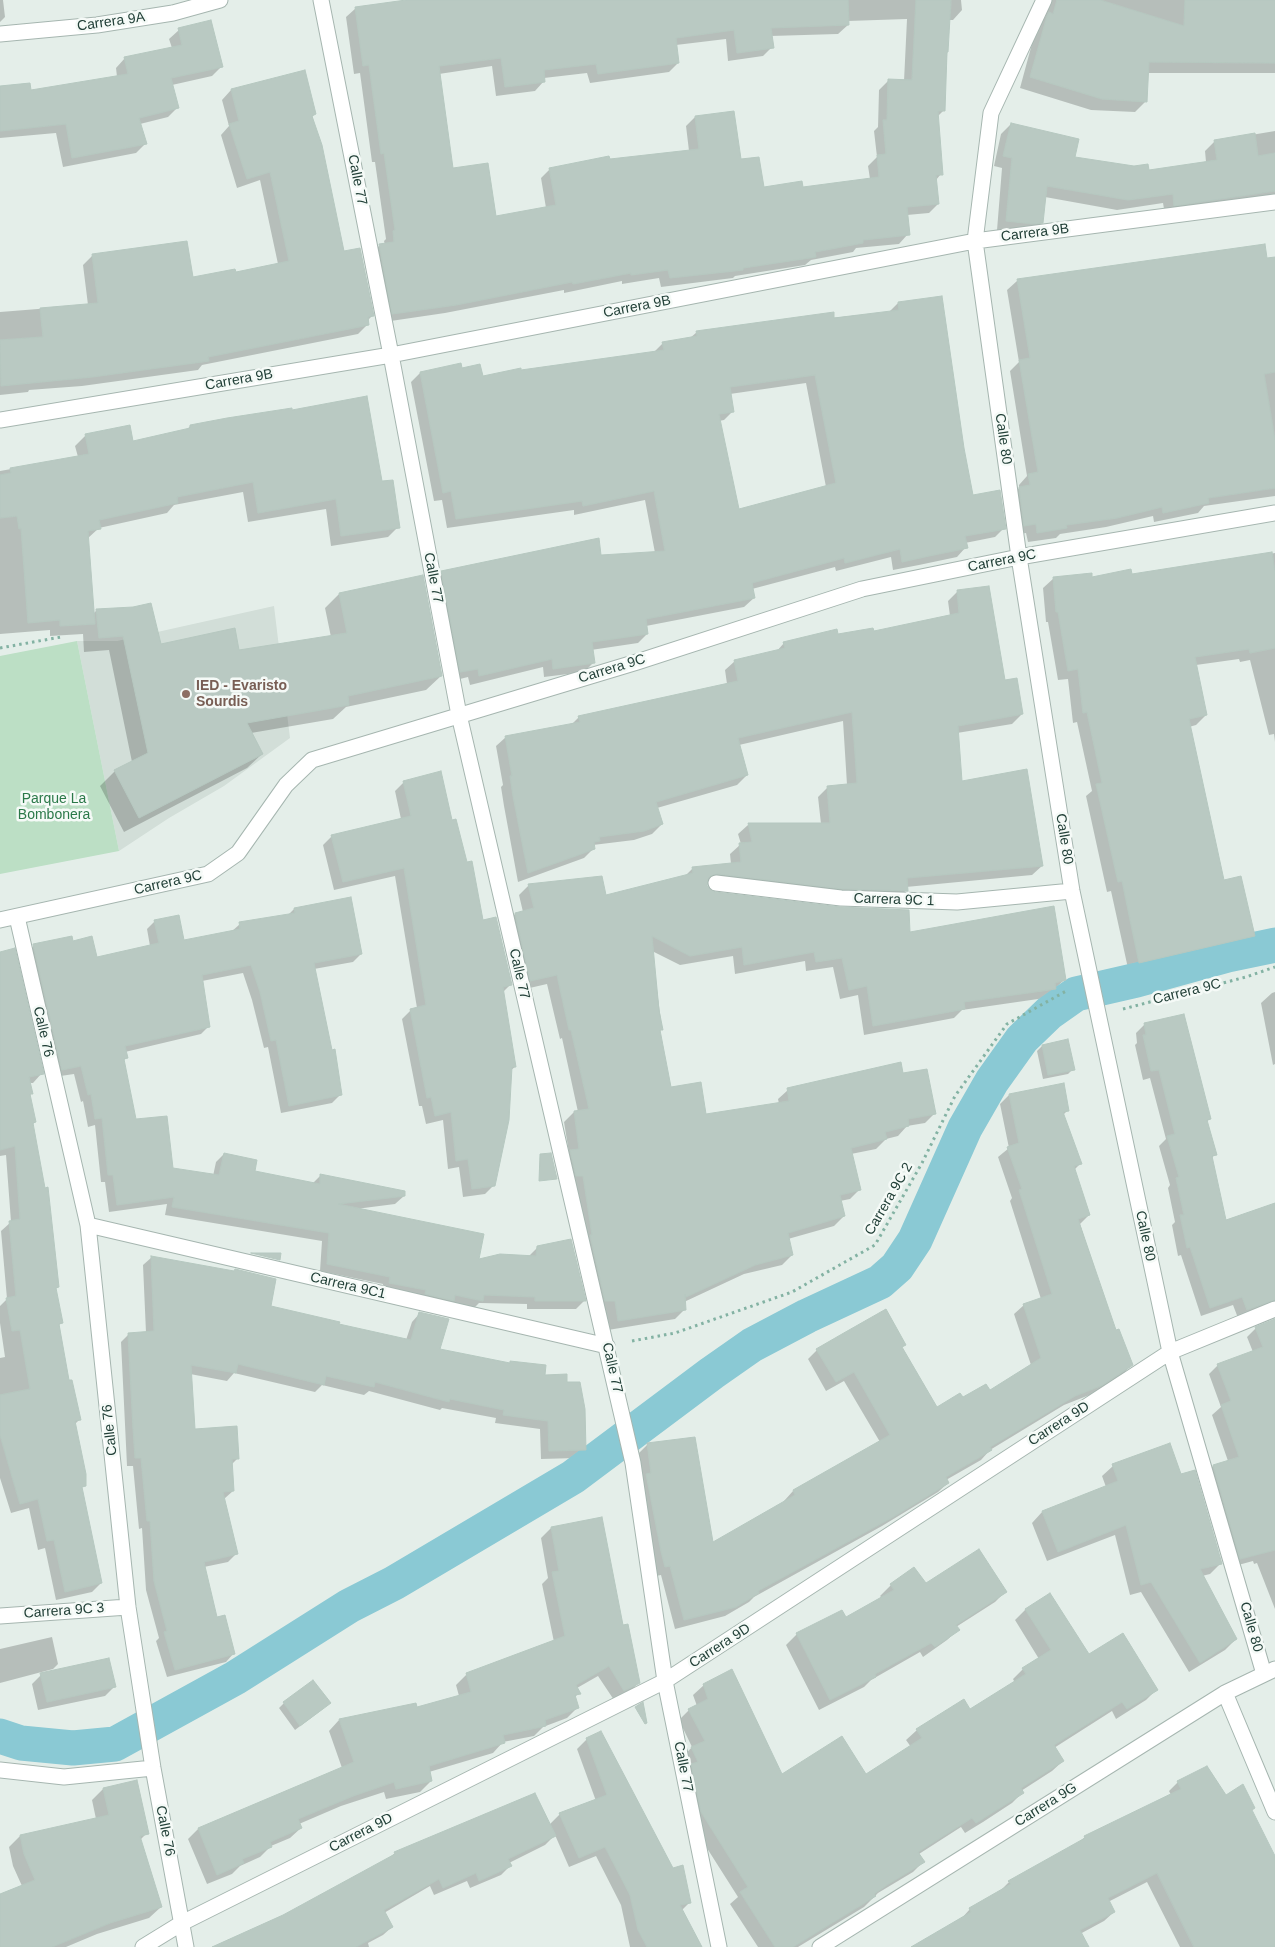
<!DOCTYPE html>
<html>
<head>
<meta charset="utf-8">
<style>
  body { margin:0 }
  canvas { display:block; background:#e4eee9 }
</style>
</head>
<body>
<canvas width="1275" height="1947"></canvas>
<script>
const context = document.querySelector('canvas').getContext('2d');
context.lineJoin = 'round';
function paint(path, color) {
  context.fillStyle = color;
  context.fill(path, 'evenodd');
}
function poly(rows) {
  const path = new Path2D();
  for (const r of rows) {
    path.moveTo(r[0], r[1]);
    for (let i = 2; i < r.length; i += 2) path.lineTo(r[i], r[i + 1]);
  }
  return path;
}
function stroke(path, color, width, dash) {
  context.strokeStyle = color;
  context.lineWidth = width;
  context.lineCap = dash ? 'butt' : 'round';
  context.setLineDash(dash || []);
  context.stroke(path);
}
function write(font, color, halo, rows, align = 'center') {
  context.font = font + ' Helvetica,sans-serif';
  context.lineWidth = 5;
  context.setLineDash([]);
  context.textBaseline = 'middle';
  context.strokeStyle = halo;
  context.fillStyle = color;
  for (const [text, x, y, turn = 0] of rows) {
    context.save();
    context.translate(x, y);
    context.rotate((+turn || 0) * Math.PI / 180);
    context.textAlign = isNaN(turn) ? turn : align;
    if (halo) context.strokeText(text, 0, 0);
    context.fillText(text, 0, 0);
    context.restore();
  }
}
const built = poly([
  [274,606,290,738,224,786,169,818,119,851,77,641,117,641]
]);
const green = poly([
  [77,641,119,851,0,874,0,656]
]);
const shadow = poly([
  [0,0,3,0,5,17,0,22],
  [416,0,961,0,962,10,953,20,949,20,944,110,937,117,941,174,936,180,938,204,929,213,907,215,908,234,899,244,856,248,853,252,811,260,805,265,735,276,733,278,661,287,659,278,622,284,622,281,564,293,564,290,445,313,384,322,370,255,379,246,385,245,384,241,386,239,375,162,372,162,360,73,354,74,346,17,356,8],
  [907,19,904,81,888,81,879,90,878,127,874,131,877,157,868,166,870,179,802,189,763,188,739,160,695,117,686,126,689,151,550,169,541,178,546,208,495,218,452,169,439,74,492,66,496,96,535,91,544,81,544,78,587,73,590,83,669,72,678,63,676,45,726,39,728,61,763,56,772,47,771,36,838,34,848,25,848,21],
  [1051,0,1275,0,1275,73,1147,73,1146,101,1135,112,1091,110,1020,88,1036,29,1045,17],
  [179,30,221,67,212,76,172,85,178,107,168,117,140,124,146,143,136,153,63,167,56,133,0,138,0,87,30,92,117,77,116,68,125,58,172,48,169,39],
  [304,72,314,114,312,117,344,252,372,316,367,321,368,324,358,334,202,365,198,370,82,386,29,390,28,392,0,395,0,312,88,305,83,265,92,256,192,278,234,273,278,264,260,180,237,188,221,135,229,126,222,100,231,90],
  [1011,124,1073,158,1148,171,1206,162,1205,151,1215,141,1275,131,1275,198,1165,215,1163,203,1117,210,1045,197,1042,222,1032,232,997,230,1002,168,994,166,1001,134],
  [1275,258,1275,496,1204,506,1198,513,1154,522,1153,516,1106,527,1060,534,1056,538,1028,542,1026,533,1014,535,1009,498,1019,488,1019,485,1027,476,1010,371,1019,362,1007,290,1017,281],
  [898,303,963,448,972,496,1004,528,995,537,965,543,966,547,957,557,919,565,893,570,891,557,836,571,835,567,752,589,754,598,744,607,646,626,647,634,638,643,591,650,593,663,584,672,544,677,543,667,470,685,468,677,452,681,433,582,442,572,600,556,655,553,645,500,574,515,574,510,447,528,442,500,434,501,411,382,420,373,462,369,482,378,653,353,663,343,690,338,697,332,889,312],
  [806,383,826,487,738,511,719,421,724,420,733,411,730,394],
  [190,426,381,483,398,527,388,537,331,546,326,509,248,522,243,492,174,505,167,513,99,528,87,539,93,614,97,610,160,645,238,651,331,637,325,608,339,594,441,676,426,690,346,707,333,719,251,733,262,754,247,768,124,832,100,786,115,771,132,762,109,650,84,652,83,634,50,636,50,630,0,634,0,471,78,457,75,446,86,435,132,442,187,430],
  [1275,553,1275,742,1274,734,1269,735,1250,660,1240,662,1239,659,1196,665,1206,715,1196,725,1189,727,1223,882,1253,936,1243,946,1129,973,1111,891,1107,892,1086,796,1092,791,1077,722,1073,723,1068,679,1058,680,1048,622,1046,622,1043,588,1054,578,1091,579,1131,575],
  [958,591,1022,714,1012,724,957,733,960,783,1042,866,1032,875,906,887,906,890,897,900,831,898,707,883,706,887,714,894,908,933,1064,980,1045,998,962,1010,954,1018,864,1035,858,995,840,999,833,967,806,971,805,961,735,974,733,956,680,965,652,951,662,1029,659,1032,670,1088,705,1115,779,1104,778,1099,788,1090,902,1075,935,1113,925,1123,907,1126,898,1136,886,1139,876,1149,851,1154,860,1189,850,1199,840,1201,844,1216,834,1226,788,1239,792,1255,782,1265,744,1274,684,1302,685,1309,675,1319,608,1330,605,1310,596,1310,561,1161,569,1153,564,1122,574,1112,578,1112,562,1038,560,1039,547,984,521,990,506,923,515,914,523,912,519,895,529,885,605,896,684,877,693,868,731,864,730,854,741,844,738,834,748,825,821,824,818,797,828,787,847,785,843,721,739,745,747,775,737,785,657,808,662,824,652,834,634,840,593,845,594,848,584,858,518,882,504,806,501,787,503,785,496,746,506,737,571,725,579,717,727,684,725,670,735,661,776,652,784,643,873,632,950,616,948,601],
  [404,782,452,821,482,921,511,984,502,993,515,1067,511,1070,494,1185,485,1194,463,1197,459,1167,448,1169,443,1120,426,1124,422,1106,419,1106,402,1019,411,1010,417,1008,395,876,334,890,323,845,332,836,401,819,395,791],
  [294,909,361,954,353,962,314,969,340,1095,332,1103,281,1113,268,1047,264,1048,252,1000,243,973,202,981,209,1026,201,1034,125,1052,126,1058,123,1061,135,1121,171,1169,213,1176,216,1162,224,1154,253,1172,312,1184,321,1175,404,1196,395,1204,356,1209,477,1260,529,1256,537,1248,584,1301,576,1309,527,1309,527,1304,479,1303,474,1308,382,1290,383,1284,320,1271,322,1241,165,1215,167,1204,109,1212,105,1182,101,1182,95,1125,88,1127,83,1101,81,1102,74,1074,54,1077,26,954,34,946,72,942,96,959,150,946,147,929,155,921,183,941,231,932,240,924,288,915],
  [0,953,42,1073,33,1083,30,1083,32,1093,29,1096,35,1122,32,1125,58,1287,55,1289,61,1323,59,1325,68,1382,80,1419,74,1425,84,1485,81,1488,101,1583,92,1592,56,1600,45,1548,38,1550,29,1508,11,1513,0,1478,0,1358,5,1357,0,1323,0,1306,7,1299,1,1231,11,1222,6,1155,0,1156],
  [1275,992,1275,1064,1273,1065,1261,1003,1272,993],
  [1145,1024,1210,1119,1206,1122,1215,1154,1212,1158,1225,1221,1275,1204,1275,1315,1238,1318,1233,1305,1201,1316,1181,1255,1178,1256,1172,1225,1175,1222,1168,1188,1170,1185,1159,1146,1166,1139,1150,1078,1143,1080,1135,1045,1137,1043,1136,1033],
  [1042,1046,1073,1069,1068,1074,1043,1079,1037,1051],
  [1009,1095,1068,1110,1063,1115,1080,1164,1074,1170,1089,1215,1080,1224,1115,1332,1132,1364,1123,1374,1092,1394,1064,1405,990,1450,981,1460,946,1480,948,1483,938,1492,882,1526,754,1597,749,1602,725,1616,675,1629,661,1575,656,1576,638,1454,648,1444,712,1544,785,1502,784,1501,793,1491,880,1442,844,1381,826,1391,808,1359,817,1350,905,1344,901,1348,936,1409,989,1392,1031,1365,1014,1314,1024,1305,1041,1299,1010,1201,1012,1198,998,1157,1009,1148,1000,1104],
  [152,1257,270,1307,338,1325,406,1340,412,1322,420,1313,439,1350,508,1364,511,1362,543,1376,566,1384,585,1450,577,1458,541,1459,540,1429,495,1423,496,1418,442,1408,440,1410,369,1391,364,1395,322,1385,315,1392,234,1373,227,1381,190,1374,194,1430,238,1458,231,1465,233,1491,224,1499,236,1554,228,1562,204,1567,216,1619,234,1653,226,1662,167,1677,156,1641,159,1638,146,1590,142,1528,139,1529,133,1466,127,1466,121,1342,129,1334,146,1333,143,1265],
  [1275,1320,1275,1609,1257,1563,1254,1564,1253,1561,1231,1567,1204,1475,1213,1466,1228,1461,1212,1415,1221,1407,1209,1374,1218,1365,1253,1352,1247,1337,1256,1328],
  [1169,1445,1180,1475,1221,1563,1210,1574,1202,1576,1236,1639,1225,1650,1189,1672,1141,1592,1130,1595,1115,1535,1047,1561,1032,1523,1042,1512,1106,1487,1102,1476,1113,1466],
  [551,1528,622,1627,638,1683,628,1694,614,1700,598,1676,577,1688,579,1693,574,1698,578,1707,567,1718,543,1727,534,1736,503,1742,493,1753,429,1772,431,1781,420,1792,386,1799,384,1792,341,1806,299,1824,301,1828,290,1838,271,1846,260,1857,240,1866,232,1874,207,1884,188,1839,198,1829,342,1768,329,1731,339,1720,415,1704,416,1709,459,1696,456,1685,467,1674,554,1642,542,1584,548,1578,541,1538],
  [891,1585,926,1585,1005,1592,995,1602,956,1627,958,1630,947,1640,923,1657,920,1652,871,1680,864,1687,819,1710,786,1645,797,1634,845,1619,882,1598,880,1596],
  [1050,1594,1089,1656,1157,1689,1146,1700,1116,1719,1112,1711,1054,1748,1063,1761,1052,1771,1021,1791,1022,1793,1012,1803,983,1822,965,1833,961,1827,919,1854,923,1862,913,1872,878,1893,864,1907,798,1947,758,1947,730,1904,738,1897,691,1823,681,1759,692,1747,679,1720,689,1710,697,1706,693,1695,704,1685,781,1776,866,1775,911,1747,906,1740,917,1730,970,1711,1015,1683,1013,1679,1023,1669,1039,1659,1015,1620,1025,1610],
  [52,1637,58,1664,53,1669,0,1683,0,1649],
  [44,1672,44,1674,114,1687,105,1696,38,1710,32,1684],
  [284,1703,324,1708,295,1730,279,1708],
  [587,1739,690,1902,681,1911,700,1947,630,1947,621,1905,596,1856,569,1867,555,1835,545,1845,509,1863,510,1866,501,1875,470,1888,467,1881,434,1895,430,1886,384,1913,392,1927,383,1935,368,1943,369,1947,215,1947,284,1916,389,1858,395,1853,549,1825,560,1814,596,1801,577,1749],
  [136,1782,147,1833,140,1840,161,1907,149,1918,97,1934,66,1947,0,1947,0,1896,22,1886,13,1866,9,1847,20,1836,96,1819,92,1800,103,1789],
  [1178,1782,1225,1797,1251,1811,1275,1859,1275,1947,1180,1947,1147,1882,1108,1902,1114,1912,1104,1921,1080,1934,1085,1947,923,1947,961,1919,970,1909,1000,1891,1009,1882,1079,1842,1085,1837,1171,1795,1169,1791]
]);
const canal = poly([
  [0,1736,21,1743,73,1748,115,1744,235,1678,349,1606,394,1583,573,1477,712,1373,752,1345,807,1316,880,1282,897,1267,915,1240,965,1128,992,1081,1022,1039,1049,1013,1076,994,1137,980,1228,955,1275,945]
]);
const building = poly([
  [406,0,848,0,849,25,771,28,774,48,737,53,734,30,676,38,679,63,598,74,596,64,544,70,545,82,505,87,501,58,439,66,453,168,488,163,496,216,556,205,549,168,609,156,610,159,699,149,695,116,734,111,741,159,759,157,764,187,802,181,803,187,879,177,877,155,886,154,883,120,887,120,888,79,912,80,916,0,951,0,948,52,947,52,945,111,938,111,943,175,936,175,939,204,907,207,910,235,863,240,863,243,815,252,816,257,743,268,743,270,670,278,668,270,631,275,631,273,573,284,572,282,456,305,392,314,379,244,394,242,393,231,395,230,384,153,381,154,369,65,363,66,355,7,406,0],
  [1057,0,1100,0,1184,26,1185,0,1275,0,1275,63,1149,62,1147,102,1102,99,1030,77,1047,16,1049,12,1053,14,1057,0],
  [211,20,223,67,171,78,179,108,139,118,147,144,72,158,66,124,0,131,0,86,30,83,31,90,128,74,124,57,182,45,178,28,211,20],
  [305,70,316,114,312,116,322,145,344,251,360,248,374,316,368,317,369,325,208,357,209,361,92,377,1,386,0,340,43,337,40,308,98,303,92,254,187,241,193,277,235,269,236,272,289,261,270,172,247,179,229,124,239,121,231,89,305,70],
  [1011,123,1079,139,1075,157,1134,166,1148,164,1149,170,1217,160,1214,140,1255,133,1258,156,1275,153,1275,191,1174,206,1173,194,1128,200,1047,186,1043,223,1035,224,1006,221,1012,158,1003,156,1011,123],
  [1265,244,1267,258,1275,257,1275,372,1264,374,1275,440,1275,488,1208,498,1209,503,1163,513,1162,507,1117,518,1066,525,1067,528,1037,533,1036,524,1024,526,1019,487,1030,485,1028,474,1038,472,1019,360,1030,358,1017,279,1265,244],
  [942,296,964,448,973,495,1000,490,1006,529,965,536,968,548,929,556,902,562,900,549,845,563,844,558,752,583,755,598,646,619,648,634,592,642,595,663,553,669,552,659,479,676,478,669,460,672,441,571,599,538,601,555,665,551,654,491,583,506,582,501,456,519,451,491,443,493,420,372,461,363,462,368,480,364,483,376,521,368,521,370,664,350,662,342,697,336,696,331,834,312,834,318,899,310,898,302,942,296],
  [815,375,836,483,739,509,719,414,734,412,730,387,815,375],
  [367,396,382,481,393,480,400,528,341,536,336,499,258,513,253,482,177,497,178,503,99,520,101,529,88,531,95,624,60,626,60,620,28,623,21,528,19,529,17,516,0,518,0,475,11,473,10,468,89,454,85,434,130,425,133,441,190,428,190,425,227,418,292,408,292,410,367,396],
  [1272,552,1275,572,1275,648,1250,653,1249,649,1195,657,1207,715,1189,719,1224,880,1241,876,1255,936,1139,963,1122,881,1118,882,1096,784,1102,783,1087,712,1083,713,1078,669,1068,671,1058,612,1056,612,1053,577,1092,573,1092,577,1131,569,1132,574,1272,552],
  [423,575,442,676,348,696,349,705,247,723,263,754,139,818,114,770,148,753,123,636,99,638,96,609,133,607,151,603,161,644,235,628,239,650,347,633,339,593,423,575],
  [989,586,1005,680,1017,678,1023,714,958,726,962,781,1027,769,1043,866,907,878,908,891,842,889,717,874,709,877,707,886,715,892,840,907,909,910,910,932,1054,906,1066,980,1055,983,1056,989,964,1002,965,1009,873,1026,867,986,849,990,842,958,816,962,814,952,744,965,742,947,690,956,652,936,659,1010,663,1030,660,1030,671,1087,701,1082,706,1114,789,1101,787,1088,901,1062,903,1073,927,1069,936,1114,908,1119,909,1126,885,1132,887,1139,851,1148,861,1190,840,1195,845,1216,788,1233,793,1255,755,1265,686,1297,685,1294,686,1310,618,1321,615,1301,605,1301,590,1235,592,1235,583,1176,576,1176,570,1150,579,1149,574,1111,589,1109,571,1030,569,1030,557,975,530,981,515,913,534,908,528,884,602,876,606,895,693,873,692,867,741,862,739,843,752,842,748,823,830,823,827,786,857,783,852,712,738,738,748,775,656,802,663,824,644,831,599,837,600,841,594,842,595,849,528,873,513,796,510,776,512,776,505,736,580,722,578,716,738,681,734,660,785,648,783,642,837,629,838,634,873,628,874,631,959,613,957,590,989,586],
  [441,771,452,820,456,819,467,862,472,861,483,920,496,917,512,985,503,987,516,1067,512,1067,509,1120,495,1186,472,1189,468,1159,456,1161,451,1112,435,1116,431,1097,427,1098,410,1009,426,1005,404,868,343,882,331,835,411,816,403,781,441,771],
  [351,897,362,954,314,963,332,1050,335,1049,342,1095,289,1106,276,1040,271,1041,260,992,251,965,202,975,210,1027,125,1046,128,1058,124,1059,136,1119,167,1116,173,1168,219,1175,224,1153,257,1160,255,1171,320,1184,320,1174,405,1191,405,1196,338,1204,484,1234,479,1259,500,1254,536,1256,537,1246,571,1239,586,1301,535,1301,535,1297,484,1295,483,1301,455,1295,454,1301,425,1294,426,1290,389,1283,390,1277,327,1264,329,1233,172,1207,174,1197,117,1205,113,1175,108,1175,102,1118,95,1119,91,1094,88,1095,81,1066,62,1070,33,944,72,936,73,941,92,936,97,957,159,943,154,920,179,915,184,940,240,929,239,922,295,913,294,908,351,897],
  [15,948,44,1074,29,1077,33,1094,30,1094,36,1122,33,1123,45,1188,48,1187,59,1287,56,1288,63,1323,59,1324,69,1380,72,1380,81,1420,75,1421,86,1474,86,1486,82,1487,102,1583,65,1592,54,1540,47,1541,38,1499,20,1504,0,1435,0,1395,30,1389,20,1330,12,1331,6,1298,16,1296,9,1221,20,1219,15,1146,0,1150,0,952,15,948],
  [1184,1014,1211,1119,1207,1120,1217,1155,1212,1156,1226,1220,1275,1203,1275,1300,1247,1310,1242,1297,1210,1308,1190,1247,1187,1248,1180,1215,1184,1215,1176,1178,1179,1177,1167,1136,1175,1134,1159,1070,1151,1071,1143,1035,1146,1035,1144,1023,1184,1014],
  [1068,1039,1075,1070,1048,1075,1042,1045,1068,1039],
  [1064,1083,1069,1111,1063,1112,1082,1164,1074,1166,1090,1215,1078,1219,1116,1330,1119,1329,1133,1365,1103,1385,1075,1396,990,1447,992,1450,946,1477,949,1483,893,1517,758,1591,759,1593,736,1607,684,1620,670,1566,665,1567,661,1551,646,1474,651,1473,647,1443,695,1437,713,1542,795,1495,793,1490,890,1435,854,1372,836,1382,816,1349,842,1334,886,1309,906,1345,902,1347,937,1407,960,1393,963,1397,986,1384,990,1390,1041,1358,1023,1304,1052,1294,1019,1190,1022,1189,1007,1147,1019,1143,1009,1094,1064,1083],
  [551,1153,557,1179,539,1181,540,1154,551,1153],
  [251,1253,281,1253,280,1260,251,1253],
  [151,1256,234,1271,235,1269,276,1279,271,1306,340,1322,339,1324,411,1340,419,1312,449,1319,440,1349,510,1363,510,1361,546,1365,545,1375,567,1374,567,1382,580,1382,585,1409,586,1450,549,1451,548,1421,503,1415,504,1410,450,1399,449,1402,375,1382,374,1387,326,1376,324,1385,238,1364,236,1373,191,1365,195,1429,237,1426,239,1459,232,1459,234,1491,223,1492,238,1554,204,1562,217,1617,225,1615,235,1654,175,1670,164,1632,167,1631,154,1581,150,1521,147,1521,141,1458,135,1458,133,1428,128,1333,154,1331,151,1256],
  [1275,1319,1275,1550,1240,1559,1213,1465,1239,1457,1221,1405,1231,1401,1217,1364,1263,1347,1255,1327,1275,1319],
  [1170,1443,1181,1474,1195,1470,1222,1564,1200,1569,1237,1639,1200,1663,1151,1582,1141,1585,1126,1525,1058,1552,1042,1511,1118,1481,1112,1464,1170,1443],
  [602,1517,623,1625,628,1624,640,1683,624,1691,609,1666,576,1685,581,1694,575,1695,579,1708,545,1720,546,1726,503,1735,505,1743,429,1766,432,1781,396,1789,394,1782,353,1796,298,1819,302,1828,270,1842,272,1847,242,1859,244,1863,217,1875,198,1828,354,1762,339,1719,416,1703,417,1707,471,1692,466,1673,565,1636,552,1572,559,1571,551,1527,602,1517],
  [979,1549,1007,1592,956,1625,960,1630,935,1647,931,1643,875,1674,876,1677,830,1700,796,1633,842,1610,846,1617,894,1590,890,1584,914,1567,926,1583,979,1549],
  [1050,1593,1089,1654,1123,1633,1158,1690,1127,1709,1122,1702,1054,1745,1064,1761,1021,1788,1024,1793,995,1811,976,1823,972,1818,918,1852,925,1862,890,1883,874,1894,876,1896,793,1947,775,1947,740,1892,748,1887,701,1812,691,1764,698,1762,691,1747,705,1741,688,1709,708,1699,703,1684,732,1669,782,1774,842,1736,866,1774,922,1738,916,1729,964,1699,970,1709,1026,1674,1022,1668,1051,1650,1025,1609,1050,1593],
  [109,1658,116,1687,47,1702,40,1673,109,1658],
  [313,1680,331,1703,300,1726,283,1702,313,1680],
  [643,1702,647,1723,645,1724,635,1707,643,1702],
  [601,1731,673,1868,683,1865,691,1903,680,1905,702,1947,647,1947,638,1930,630,1895,605,1847,579,1858,559,1813,607,1795,586,1738,601,1731],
  [1207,1766,1226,1795,1243,1784,1255,1808,1252,1810,1275,1856,1275,1947,1194,1947,1157,1873,1108,1898,1115,1912,1080,1930,1089,1947,911,1947,971,1912,969,1908,1011,1884,1008,1881,1085,1838,1084,1836,1181,1789,1177,1781,1207,1766],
  [137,1780,149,1834,140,1836,162,1907,110,1923,52,1947,0,1947,0,1894,35,1880,24,1854,20,1835,109,1815,103,1788,137,1780],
  [535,1793,556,1836,508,1859,512,1866,479,1881,476,1873,443,1888,439,1879,384,1910,393,1927,356,1947,212,1947,283,1915,395,1854,394,1852,535,1793]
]);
const path = poly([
  [0,648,61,637],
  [1123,1009,1246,977,1275,967],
  [632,1341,675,1333,792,1292,875,1245,922,1163,955,1096,1007,1024,1068,990]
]);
const minor = poly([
  [321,0,391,355,459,715,633,1463,665,1681,719,1947],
  [1044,0,991,113,975,241,1019,557,1072,891,1170,1352,1264,1674],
  [0,34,97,25,173,13,220,0],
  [0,420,391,355,975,241,1275,202],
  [716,883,841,898,957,902,1072,891],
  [17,917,88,1225,128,1607,153,1768,186,1947],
  [0,920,208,874,238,853,286,785,312,760,637,662,862,589,1019,557,1275,513],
  [88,1225,607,1346],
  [0,1616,128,1607],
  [1225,1693,1275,1812],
  [0,1770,64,1777,153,1768],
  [143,1947,182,1923,665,1681,1170,1352,1275,1309],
  [820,1947,1225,1693,1275,1669]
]);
const markers = [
  [186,694,5,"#8d6e63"]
];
const streetNames = [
  ["Carrera 9A",111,22,-8],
  ["Calle 77",357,180,79],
  ["Carrera 9B",1035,233,-7],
  ["Carrera 9B",637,307,-11],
  ["Carrera 9B",239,380,-10],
  ["Calle 80",1003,439,82],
  ["Carrera 9C",1002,561,-11],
  ["Calle 77",433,578,79],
  ["Carrera 9C",612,669,-17],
  ["Calle 80",1064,839,81],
  ["Carrera 9C",168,883,-13],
  ["Carrera 9C 1",894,900,2],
  ["Calle 77",519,974,77],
  ["Carrera 9C",1187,992,-14],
  ["Calle 76",43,1032,77],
  ["Carrera 9C 2",889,1199,-60],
  ["Calle 80",1145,1236,78],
  ["Carrera 9C1",348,1286,13],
  ["Calle 77",612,1368,77],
  ["Carrera 9D",1059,1424,-33],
  ["Calle 76",110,1430,-96],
  ["Carrera 9C 3",64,1611,-4],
  ["Calle 80",1251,1627,74],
  ["Carrera 9D",720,1646,-33],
  ["Calle 77",683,1767,79],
  ["Carrera 9G",1046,1805,-32],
  ["Calle 76",165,1831,79],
  ["Carrera 9D",361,1833,-27]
];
const educationNames = [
  ["IED - Evaristo",196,686],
  ["Sourdis",196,702]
];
const parkNames = [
  ["Parque La",54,799],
  ["Bombonera",54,815]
];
paint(built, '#d2ded8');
paint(green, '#bcdfc5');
paint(shadow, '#0003');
stroke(canal, '#8ac9d4', 35);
paint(building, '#b9c9c2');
stroke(building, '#b6c8c0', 1);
stroke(minor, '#a6b6b0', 17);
stroke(path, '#83b2a3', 3, [2.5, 4]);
stroke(minor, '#fff', 15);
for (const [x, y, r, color] of markers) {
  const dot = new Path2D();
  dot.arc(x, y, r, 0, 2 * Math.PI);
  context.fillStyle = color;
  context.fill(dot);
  stroke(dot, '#f5faf7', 2);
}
write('14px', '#224038', '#f5faf7', streetNames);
write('bold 14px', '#785e54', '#f5faf7', educationNames, 'left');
write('14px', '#2b7949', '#f5faf7', parkNames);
</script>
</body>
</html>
